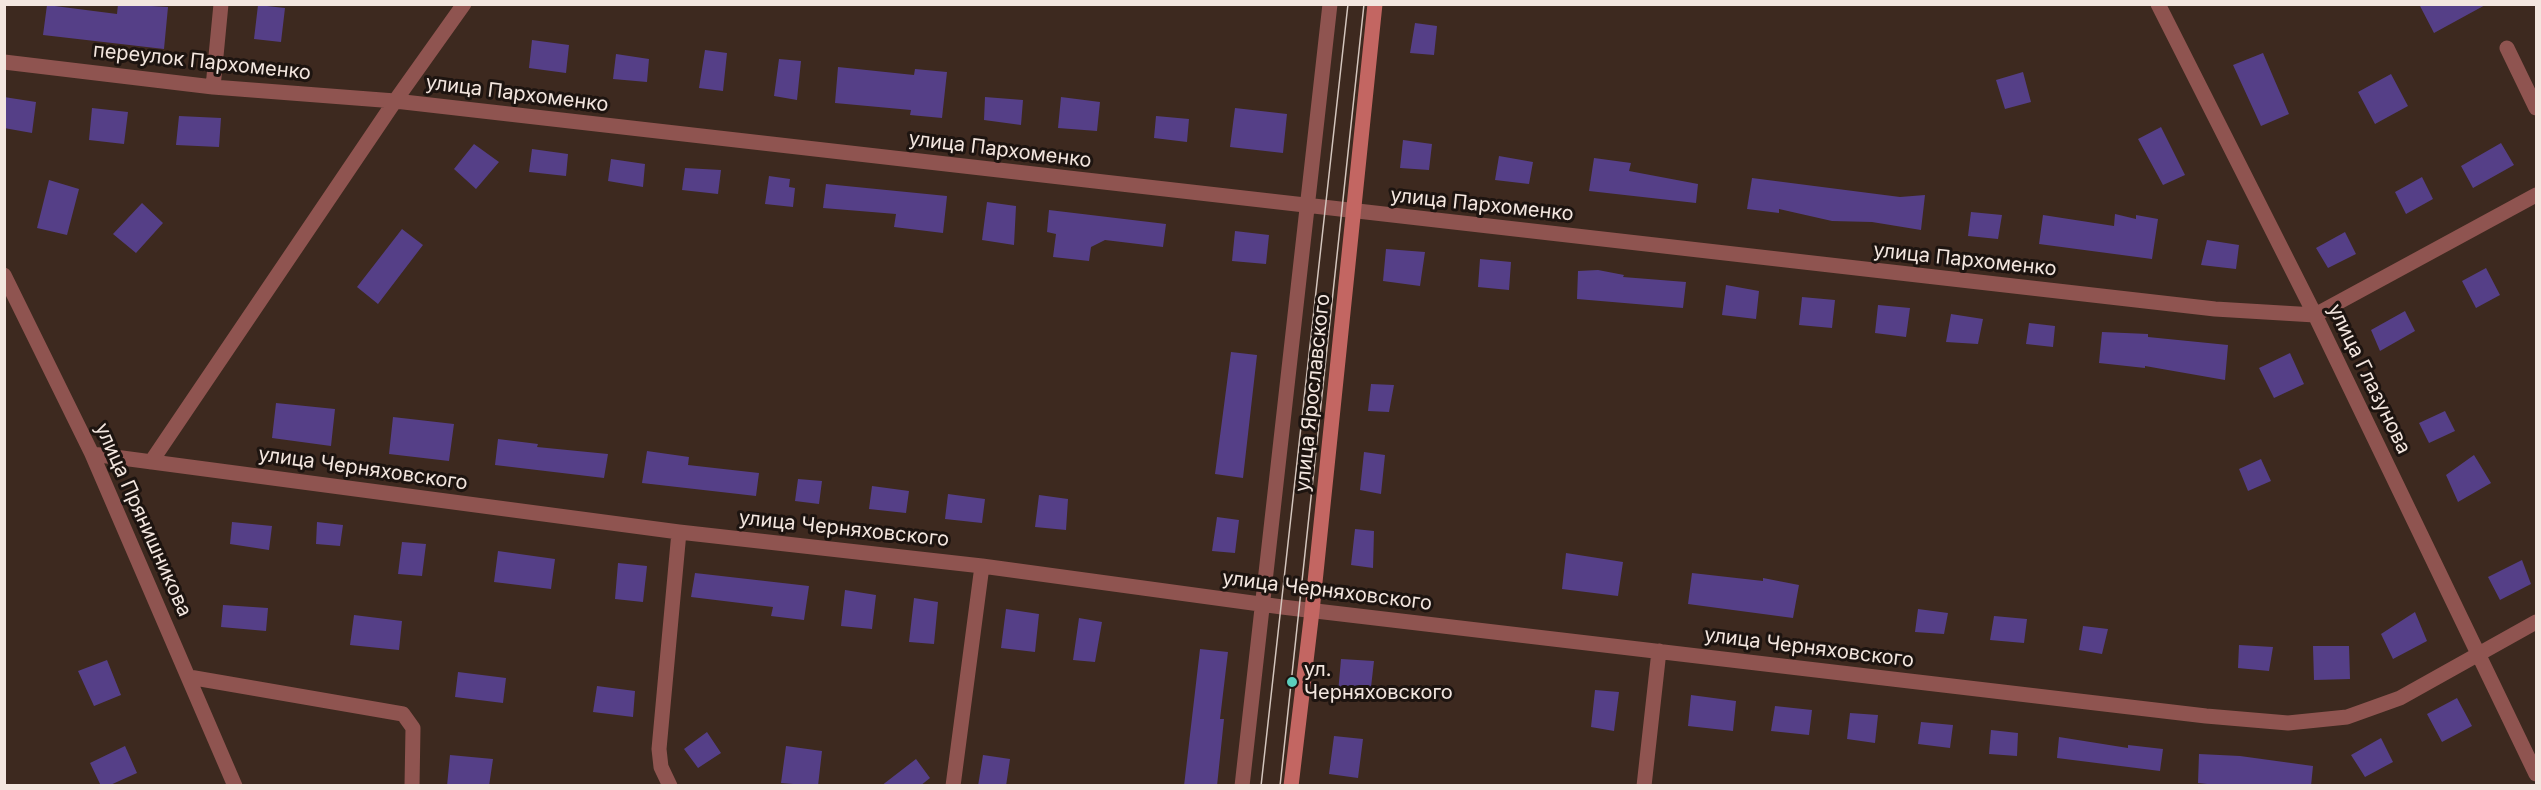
<!DOCTYPE html>
<html>
<head>
<meta charset="utf-8">
<style>
  body { margin:0 }
  #map { position:relative; width:2541px; height:790px; overflow:hidden; background:#3d291f; font-family:Inter,sans-serif }
  canvas { display:block }
  .frame { position:absolute; inset:0; border:6px solid #f3e6df; pointer-events:none }
</style>
</head>
<body>
<div id="map">
<canvas width="2541" height="790"></canvas>
<div class="frame"></div>
</div>
<script>
const context = document.querySelector('canvas').getContext('2d');
context.lineJoin = 'round';
function paint(path, color) {
  context.fillStyle = color;
  context.fill(path, 'evenodd');
}
function poly(rows) {
  const path = new Path2D();
  for (const r of rows) {
    path.moveTo(r[0], r[1]);
    for (let i = 2; i < r.length; i += 2) path.lineTo(r[i], r[i + 1]);
  }
  return path;
}
function stroke(path, color, width, dash) {
  context.strokeStyle = color;
  context.lineWidth = width;
  context.lineCap = dash ? 'butt' : 'round';
  context.setLineDash(dash || []);
  context.stroke(path);
}
function write(font, color, halo, rows, align = 'center') {
  context.font = font + ' Inter,sans-serif';
  context.lineWidth = 6;
  context.setLineDash([]);
  context.textBaseline = 'middle';
  context.strokeStyle = halo;
  context.fillStyle = color;
  for (const [text, x, y, turn = 0] of rows) {
    context.save();
    context.translate(x, y);
    context.rotate((+turn || 0) * Math.PI / 180);
    context.textAlign = isNaN(turn) ? turn : align;
    if (halo) context.strokeText(text, 0, 0);
    context.fillText(text, 0, 0);
    context.restore();
  }
}
const building = poly([
  [118,4,168,7,164,49,43,35,47,5,117,14],
  [2419,4,2487,4,2434,33],
  [258,5,285,8,281,42,254,39],
  [1415,23,1437,26,1434,55,1410,53],
  [532,40,569,45,566,73,529,68],
  [705,50,727,53,723,91,699,88],
  [2263,53,2289,114,2261,126,2233,65],
  [616,54,649,59,647,82,613,79],
  [779,59,801,61,797,100,774,96],
  [838,67,914,75,915,69,947,72,942,118,910,115,911,110,835,103],
  [2023,72,2031,102,2005,109,1996,80],
  [2391,74,2408,106,2375,124,2358,92],
  [4,97,36,102,32,133,4,128],
  [985,97,1023,100,1021,125,984,120],
  [1061,97,1100,102,1097,131,1058,128],
  [92,108,128,112,124,144,89,140],
  [1235,108,1287,114,1283,153,1230,147],
  [179,116,221,118,219,147,176,145],
  [1156,116,1189,119,1187,142,1154,138],
  [2161,127,2185,175,2163,185,2138,139],
  [1403,140,1432,144,1429,170,1400,168],
  [2501,143,2514,165,2473,188,2461,166],
  [474,144,499,162,476,189,454,169],
  [532,149,568,154,566,176,529,172],
  [1499,156,1533,162,1529,184,1495,180],
  [1594,158,1631,163,1629,171,1698,184,1696,203,1589,191],
  [611,159,645,164,643,187,608,181],
  [685,168,721,170,718,194,682,190],
  [769,176,790,179,789,187,795,188,793,207,765,204],
  [2422,177,2433,199,2406,214,2395,192],
  [1752,178,1900,197,1925,195,1921,230,1872,222,1832,221,1779,209,1779,213,1747,209],
  [49,180,79,189,67,235,37,228],
  [826,184,947,196,943,233,894,227,896,214,823,208],
  [987,202,1016,206,1014,245,982,240],
  [142,203,163,223,136,253,113,234],
  [1049,210,1166,224,1163,247,1105,240,1091,247,1089,261,1053,257,1056,234,1047,232],
  [1971,212,2002,215,1998,239,1968,236],
  [2115,214,2136,219,2136,215,2158,219,2152,259,2039,244,2043,215,2114,226],
  [402,229,423,245,378,304,357,287],
  [1235,231,1269,235,1266,264,1232,261],
  [2345,232,2356,254,2328,268,2316,248],
  [2207,240,2239,245,2236,269,2201,265],
  [1386,249,1425,252,1420,286,1383,281],
  [1480,259,1511,262,1509,290,1478,287],
  [2486,268,2500,295,2476,308,2462,281],
  [1598,270,1624,275,1623,277,1686,282,1683,308,1577,299,1578,271],
  [1726,285,1759,291,1756,319,1722,315],
  [1802,297,1835,300,1832,328,1799,325],
  [1878,305,1910,308,1906,337,1875,333],
  [2405,311,2415,331,2380,351,2371,330],
  [1951,314,1983,319,1978,344,1946,342],
  [2029,323,2055,326,2053,347,2026,344],
  [2102,332,2148,334,2148,337,2228,345,2225,380,2145,366,2145,368,2099,363],
  [1231,352,1257,355,1243,478,1215,474],
  [2290,353,2304,384,2274,398,2259,368],
  [1371,384,1394,385,1389,412,1368,411],
  [276,403,335,409,331,446,272,438],
  [2445,411,2455,431,2429,443,2419,423],
  [393,417,454,424,449,461,389,454],
  [498,439,538,444,537,447,608,454,604,478,495,465],
  [647,451,689,457,688,465,759,473,756,496,642,483],
  [1364,452,1385,455,1381,494,1360,490],
  [2474,455,2491,483,2458,502,2446,475],
  [2261,459,2271,481,2248,491,2239,469],
  [798,479,822,481,819,504,795,501],
  [872,486,909,491,906,513,869,509],
  [948,494,985,499,982,523,945,519],
  [1039,495,1068,499,1066,530,1035,527],
  [1217,517,1239,520,1235,553,1212,551],
  [232,522,272,526,269,550,230,544],
  [317,522,343,525,340,546,316,544],
  [1355,529,1374,531,1373,568,1351,565],
  [402,542,426,544,422,576,398,574],
  [498,551,555,559,551,589,494,582],
  [1566,553,1623,562,1618,596,1562,589],
  [2522,560,2531,584,2500,600,2488,577],
  [618,563,647,566,643,602,615,599],
  [695,573,809,586,804,620,771,616,773,607,691,597],
  [1692,573,1763,581,1763,578,1799,585,1793,618,1688,604],
  [845,590,876,595,872,629,841,626],
  [914,598,938,602,934,644,909,642],
  [223,605,268,608,266,631,221,627],
  [1006,609,1039,614,1035,652,1001,648],
  [1918,609,1948,613,1944,634,1915,632],
  [2415,612,2427,641,2393,659,2381,634],
  [354,615,402,621,399,650,350,645],
  [1994,616,2027,619,2024,643,1990,640],
  [1079,618,1102,622,1095,662,1073,660],
  [2083,626,2108,629,2102,654,2079,650],
  [2239,645,2273,647,2269,671,2238,668],
  [2313,646,2349,646,2350,679,2314,680],
  [1200,649,1228,652,1220,719,1224,719,1217,786,1184,786],
  [1341,659,1374,661,1370,696,1338,693],
  [107,660,121,695,94,706,78,671],
  [458,672,506,678,503,703,455,697],
  [597,686,635,691,633,717,593,712],
  [1595,690,1619,692,1614,731,1591,727],
  [1691,695,1736,701,1733,731,1688,726],
  [2457,698,2472,726,2442,742,2427,714],
  [1775,706,1812,710,1809,735,1771,731],
  [1850,713,1878,715,1875,743,1847,739],
  [1921,722,1953,725,1950,748,1918,744],
  [1991,730,2018,733,2017,756,1989,754],
  [707,732,721,753,698,768,684,749],
  [1334,736,1363,739,1358,778,1329,774],
  [2059,737,2128,748,2128,745,2163,749,2160,771,2057,758],
  [2381,738,2393,762,2365,777,2351,755],
  [125,746,137,773,108,786,101,786,90,763],
  [786,746,822,751,818,786,781,783],
  [2199,754,2240,756,2313,766,2311,786,2225,786,2198,783],
  [450,755,493,759,489,786,447,786],
  [983,755,1010,759,1006,786,978,786],
  [916,759,930,778,920,786,881,786]
]);
const lane = poly([
  [2507,48,2536,108]
]);
const street = poly([
  [2158,4,2315,315,2536,774],
  [4,62,213,87,395,101,2215,309,2315,315,2536,195],
  [213,87,221,4],
  [4,275,92,454,235,786],
  [92,454,679,532,982,566,1282,607,2206,716,2288,723,2347,717,2400,698,2536,622],
  [151,462,395,101,464,4],
  [189,677,403,714,413,728,412,786],
  [670,786,661,767,659,749,679,532],
  [953,786,982,566],
  [1242,786,1330,4],
  [1644,786,1659,651]
]);
const secondary = poly([
  [1291,786,1312,611,1375,4]
]);
const tram = poly([
  [1261,786,1348,4],
  [1280,786,1364,4]
]);
const markers = [
  [1292,682,6,"#5bcebc"]
];
const streetNames = [
  ["переулок Пархоменко",202,62,6],
  ["улица Пархоменко",517,94,7],
  ["улица Пархоменко",1000,150,7],
  ["улица Пархоменко",1482,205,6],
  ["улица Пархоменко",1965,260,6],
  ["улица Глазунова",2369,379,64],
  ["улица Ярославского",1313,393,-84],
  ["улица Черняховского",363,469,8],
  ["улица Прянишникова",143,520,66],
  ["улица Черняховского",844,529,6],
  ["улица Черняховского",1327,591,7],
  ["улица Черняховского",1809,648,7]
];
const poiNames = [
  ["ул.",1304,670],
  ["Черняховского",1304,693]
];
paint(building, '#553f87');
stroke(lane, '#8f5450', 15);
stroke(street, '#8f5450', 15);
stroke(secondary, '#c36662', 15);
stroke(tram, '#d4c6be', 1.5);
for (const [x, y, r, color] of markers) {
  const dot = new Path2D();
  dot.arc(x, y, r, 0, 2 * Math.PI);
  context.fillStyle = color;
  context.fill(dot);
  stroke(dot, '#1d1410', 2);
}
write('20px', '#f3e6df', '#1d1410', streetNames);
write('20px', '#f3e6df', '#1d1410', poiNames, 'left');
</script>
</body>
</html>
